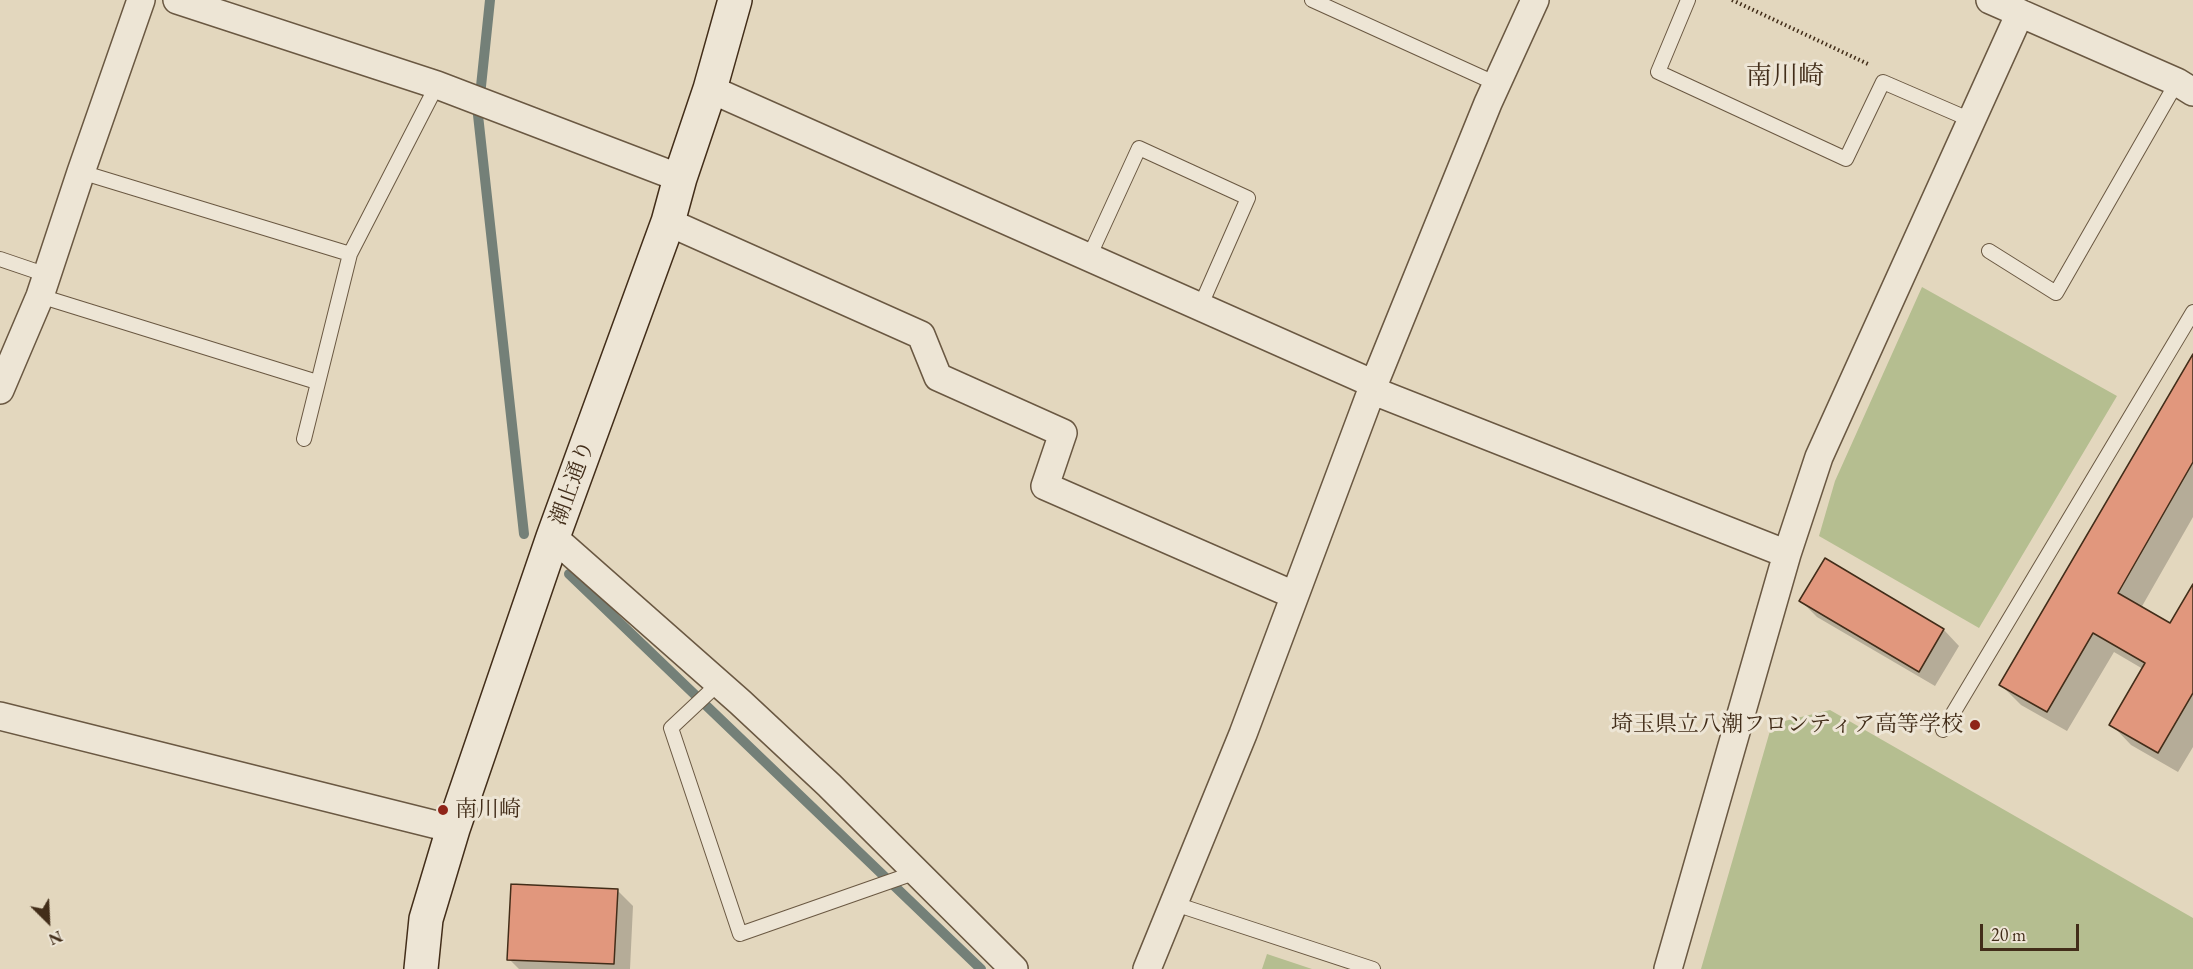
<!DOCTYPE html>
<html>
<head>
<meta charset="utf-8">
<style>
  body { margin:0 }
  #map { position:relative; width:2193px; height:969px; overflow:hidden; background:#e3d7be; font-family:"EB Garamond",serif }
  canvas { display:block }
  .north { position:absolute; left:18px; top:891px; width:60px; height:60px; -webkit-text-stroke:4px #ede5d5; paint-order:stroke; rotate:156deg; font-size:16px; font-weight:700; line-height:24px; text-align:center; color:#422d19 }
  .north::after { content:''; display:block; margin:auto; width:21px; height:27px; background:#422d19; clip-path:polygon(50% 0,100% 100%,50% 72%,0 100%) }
  .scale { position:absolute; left:1980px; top:924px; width:99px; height:27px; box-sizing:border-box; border:3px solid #422d19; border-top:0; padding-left:8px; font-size:18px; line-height:21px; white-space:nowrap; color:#422d19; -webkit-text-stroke:4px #ede5d5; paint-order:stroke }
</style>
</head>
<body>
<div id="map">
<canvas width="2193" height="969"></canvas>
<div class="north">N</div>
<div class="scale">20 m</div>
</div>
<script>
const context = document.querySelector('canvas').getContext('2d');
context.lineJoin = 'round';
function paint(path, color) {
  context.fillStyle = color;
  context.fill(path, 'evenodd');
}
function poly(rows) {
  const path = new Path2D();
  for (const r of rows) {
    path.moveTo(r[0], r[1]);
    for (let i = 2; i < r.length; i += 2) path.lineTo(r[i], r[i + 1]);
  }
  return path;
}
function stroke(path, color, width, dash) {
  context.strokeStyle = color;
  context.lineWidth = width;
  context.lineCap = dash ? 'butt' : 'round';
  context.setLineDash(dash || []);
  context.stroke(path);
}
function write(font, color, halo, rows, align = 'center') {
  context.font = font + ' "EB Garamond","Noto Serif JP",serif';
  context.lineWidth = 6;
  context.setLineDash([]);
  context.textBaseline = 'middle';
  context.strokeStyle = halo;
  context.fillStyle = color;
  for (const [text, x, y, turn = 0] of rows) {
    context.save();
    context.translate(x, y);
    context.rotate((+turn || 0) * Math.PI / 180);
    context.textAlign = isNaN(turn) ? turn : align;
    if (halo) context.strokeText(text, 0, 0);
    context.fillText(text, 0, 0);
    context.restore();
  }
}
const green = poly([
  [1922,287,2117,396,1979,628,1819,536,1835,481],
  [1830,710,2193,918,2193,969,1701,969,1772,724],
  [1267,954,1312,969,1262,969]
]);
const shadow = poly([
  [2193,357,2193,517,2141,608,2171,625,2193,587,2193,747,2178,772,2131,745,2111,724,2143,669,2114,652,2067,731,2021,705,2001,685],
  [1825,560,1944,630,1959,646,1935,686,1817,617,1801,601],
  [617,890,633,906,630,969,519,969,509,959]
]);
const stream = poly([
  [490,0,478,115,524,534],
  [569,574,981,969]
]);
const building = poly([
  [2193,354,2193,462,2118,593,2170,623,2193,584,2193,693,2158,753,2109,725,2145,663,2093,633,2047,712,1999,685,2193,354],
  [1825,558,1944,629,1919,672,1799,601,1825,558],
  [511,884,618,889,614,964,507,960,511,884]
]);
const path = poly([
  [1732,0,1868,64]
]);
const lane = poly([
  [1312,0,1497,84],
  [1688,0,1658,72,1846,159,1883,82,1971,120],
  [81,172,350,254],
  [1989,251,2056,293,2177,82],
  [1089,257,1139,148,1248,198,1200,307],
  [0,259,47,275],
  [40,296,317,382],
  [304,439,350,254,437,85],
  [719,683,671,728,740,934,917,872],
  [1943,730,2193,312],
  [1172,903,1373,969]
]);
const street = poly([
  [177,0,437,85,680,178],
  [1990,0,2177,82,2193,92],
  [710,89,1374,384],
  [668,222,921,335,938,377,1063,433,1045,486,1294,595],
  [0,390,40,296,81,172,141,0],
  [1371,390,1787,554],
  [553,537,740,702,829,785,1014,969],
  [0,716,453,829],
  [1147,969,1243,734,1374,384,1488,103,1535,0],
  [1668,969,1787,554,1819,457,2020,13]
]);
const secondary = poly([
  [421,969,426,919,453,829,553,537,668,222,680,178,710,89,735,0]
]);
const markers = [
  [1975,725,6,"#8f2418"],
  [443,810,6,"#8f2418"]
];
const streetNames = [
  ["潮止通り",573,483,-70]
];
const poiNames = [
  ["埼玉県立八潮フロンティア高等学校",1963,725],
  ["南川崎",455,810,"left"]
];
const quarterNames = [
  ["南川崎",1785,77]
];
paint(green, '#b5be90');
paint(shadow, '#0003');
stroke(stream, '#748078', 10);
paint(building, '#e1977d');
stroke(building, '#422d19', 1.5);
stroke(lane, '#6a5842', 16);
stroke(street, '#6a5842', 30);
stroke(secondary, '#422d19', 36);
stroke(path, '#422d19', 4, [1.5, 3]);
stroke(lane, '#ede5d5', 14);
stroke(street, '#ede5d5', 27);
stroke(secondary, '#ede5d5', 33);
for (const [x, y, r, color] of markers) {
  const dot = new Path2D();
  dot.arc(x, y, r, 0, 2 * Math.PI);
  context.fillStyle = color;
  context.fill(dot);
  stroke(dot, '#ede5d5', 2);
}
write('22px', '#422d19', '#ede5d5', streetNames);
write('22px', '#422d19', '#ede5d5', poiNames, 'right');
write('26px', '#422d19', '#ede5d5', quarterNames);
</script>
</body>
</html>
